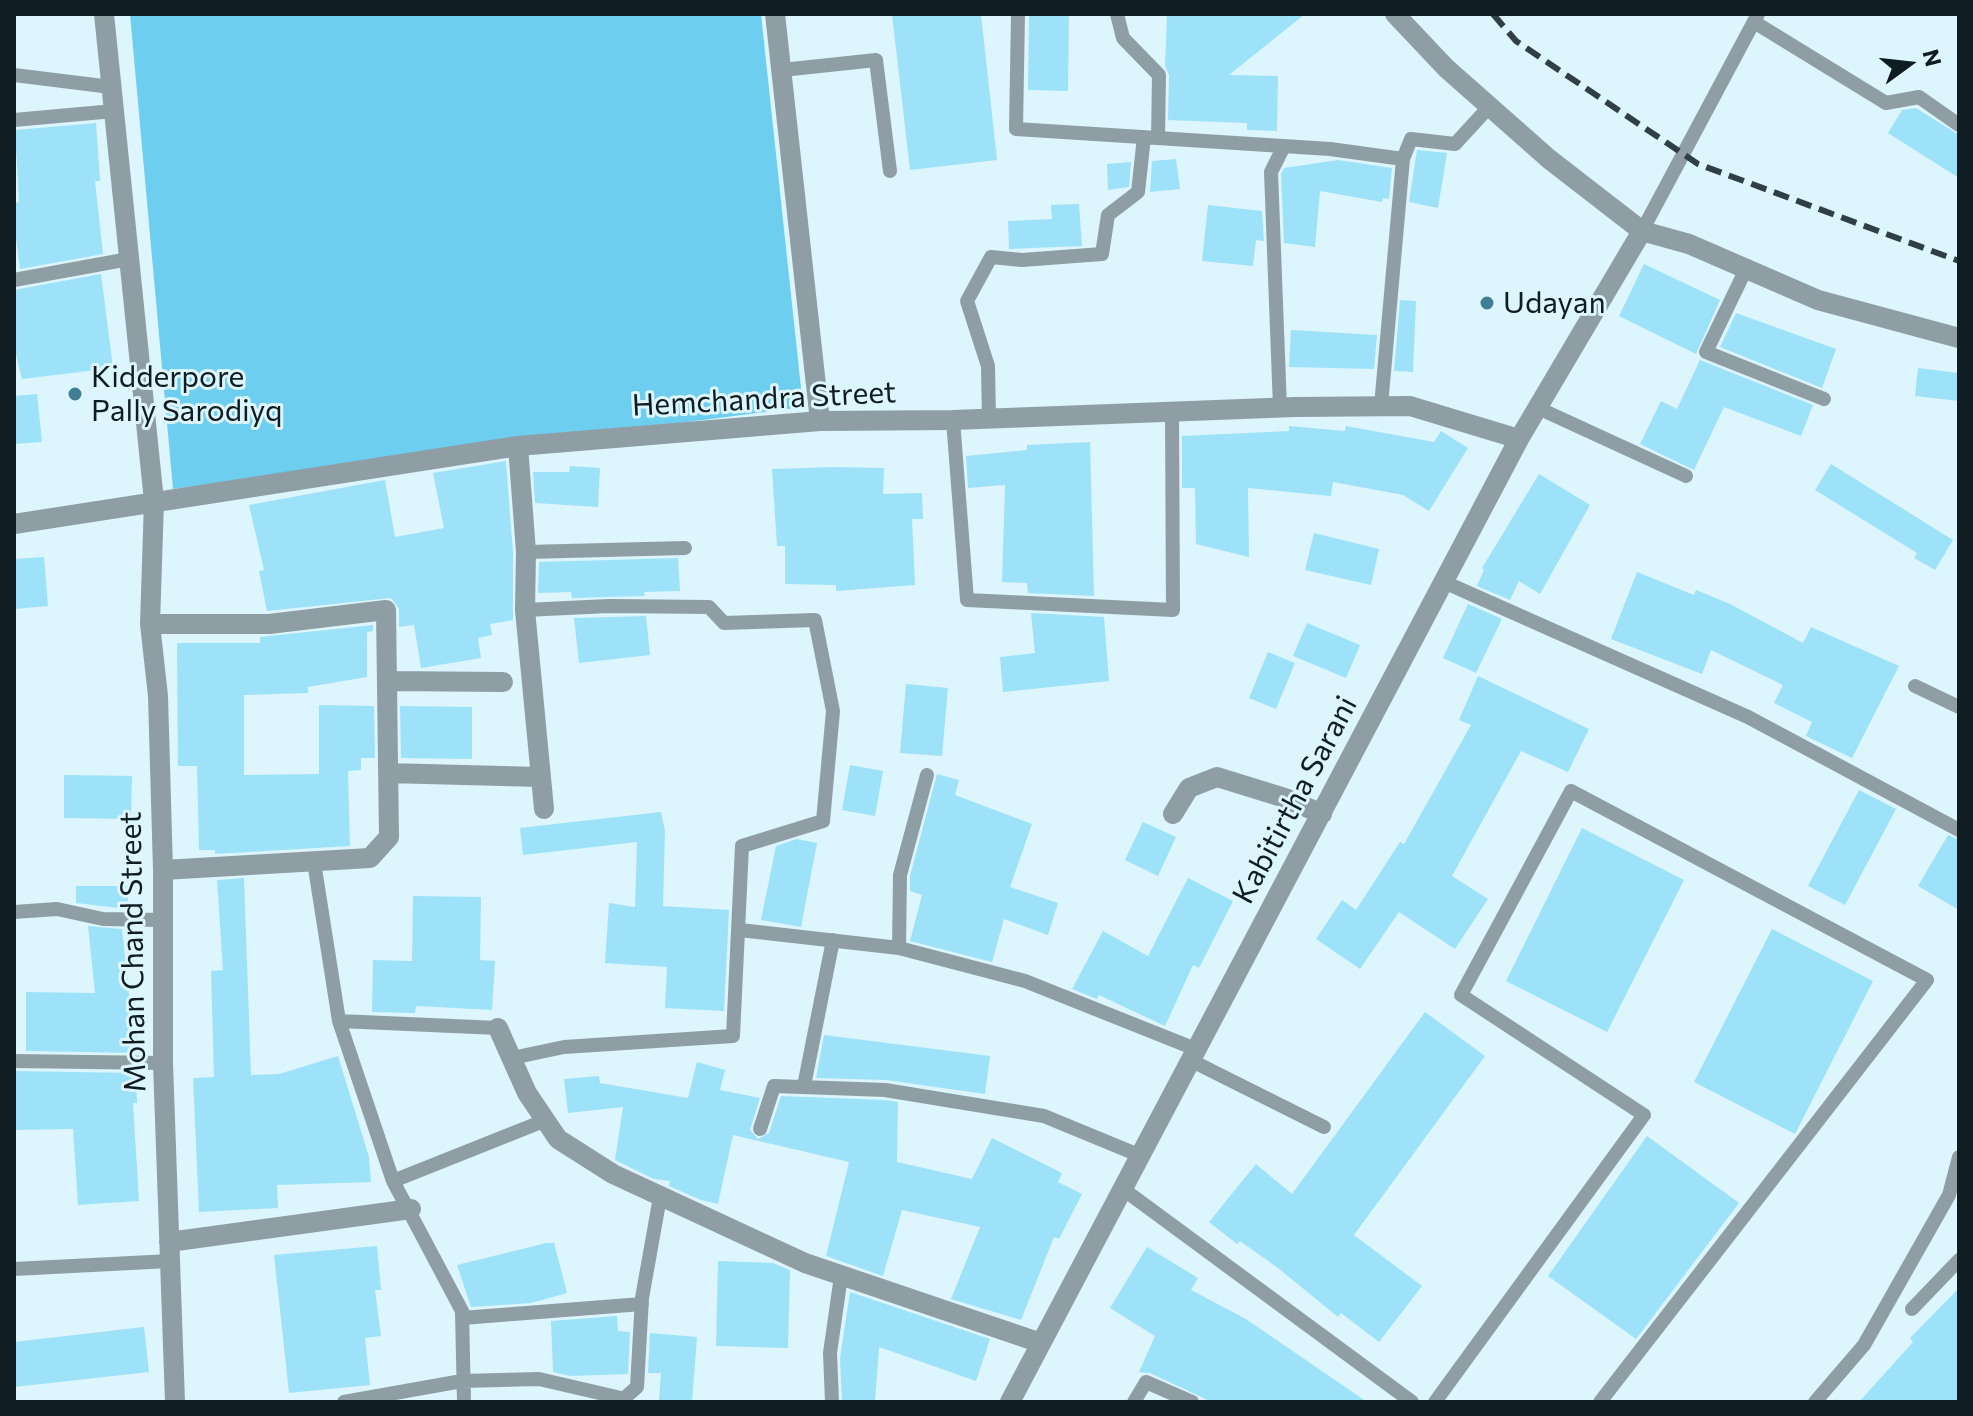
<!DOCTYPE html>
<html>
<head>
<meta charset="utf-8">
<style>
  body { margin:0 }
  #map { position:relative; width:1973px; height:1416px; overflow:hidden; background:#ddf5fd; font-family:Commissioner,sans-serif }
  canvas { display:block }
  .frame { position:absolute; inset:0; border:16px solid #0f1d22; pointer-events:none }
  .north { position:absolute; left:1869px; top:24px; width:80px; height:80px; -webkit-text-stroke:6px #ddf5fd; paint-order:stroke; rotate:75deg; font-size:22px; font-weight:700; line-height:32px; text-align:center; color:#0f1d22 }
  .north::after { content:''; display:block; margin:auto; width:28px; height:36px; background:#0f1d22; clip-path:polygon(50% 0,100% 100%,50% 72%,0 100%) }
</style>
</head>
<body>
<div id="map">
<canvas width="1973" height="1416"></canvas>
<div class="frame"></div>
<div class="north">N</div>
</div>
<script>
const context = document.querySelector('canvas').getContext('2d');
context.lineJoin = 'round';
function paint(path, color) {
  context.fillStyle = color;
  context.fill(path, 'evenodd');
}
function poly(rows) {
  const path = new Path2D();
  for (const r of rows) {
    path.moveTo(r[0], r[1]);
    for (let i = 2; i < r.length; i += 2) path.lineTo(r[i], r[i + 1]);
  }
  return path;
}
function stroke(path, color, width, dash) {
  context.strokeStyle = color;
  context.lineWidth = width;
  context.lineCap = dash ? 'butt' : 'round';
  context.setLineDash(dash || []);
  context.stroke(path);
}
function write(font, color, halo, rows, align = 'center') {
  context.font = font + ' Commissioner,sans-serif';
  context.lineWidth = 6;
  context.setLineDash([]);
  context.textBaseline = 'middle';
  context.strokeStyle = halo;
  context.fillStyle = color;
  for (const [text, x, y, turn = 0] of rows) {
    context.save();
    context.translate(x, y);
    context.rotate((+turn || 0) * Math.PI / 180);
    context.textAlign = isNaN(turn) ? turn : align;
    if (halo) context.strokeText(text, 0, 0);
    context.fillText(text, 0, 0);
    context.restore();
  }
}
const green = poly([
  [130,14,761,14,803,407,173,489]
]);
const building = poly([
  [892,14,981,14,997,160,910,170],
  [1029,14,1069,14,1068,91,1028,90],
  [1167,14,1305,14,1229,75,1278,76,1277,131,1247,130,1247,123,1168,120,1169,75,1165,66],
  [1916,108,1959,135,1959,178,1888,133,1902,110],
  [96,123,100,181,95,181,103,254,20,269,14,223,14,203,19,202,15,130],
  [1417,150,1447,153,1438,208,1409,202],
  [1176,159,1180,189,1150,192,1152,161],
  [1338,160,1392,168,1389,199,1383,198,1382,202,1320,191,1315,247,1284,243,1281,174,1284,168],
  [1131,162,1129,187,1108,190,1107,164],
  [1079,204,1082,246,1009,249,1008,221,1052,219,1051,205],
  [1208,205,1262,211,1264,241,1256,240,1253,266,1202,261],
  [1644,264,1720,300,1696,354,1619,316],
  [101,274,113,368,22,379,14,346,14,290],
  [1400,300,1416,301,1413,372,1394,371],
  [1736,313,1836,349,1822,388,1720,347],
  [1291,330,1377,335,1374,369,1289,367],
  [1700,360,1813,405,1801,436,1724,407,1694,470,1640,444,1661,401,1677,409],
  [1918,368,1959,373,1959,401,1915,396],
  [37,394,42,442,14,444,14,396],
  [1289,426,1345,431,1346,426,1434,442,1441,431,1468,448,1429,511,1403,495,1333,482,1331,496,1248,488,1249,557,1196,544,1195,488,1182,488,1182,436,1289,431],
  [1090,442,1094,596,1028,593,1027,583,1002,582,1005,485,968,488,966,456,1027,450,1027,445],
  [506,461,513,552,513,620,490,624,492,635,478,638,481,658,421,668,414,625,399,627,399,609,391,598,267,611,259,571,264,570,249,505,385,480,395,537,444,528,433,473],
  [1831,464,1953,540,1935,570,1914,558,1917,553,1815,490],
  [570,466,600,468,598,507,535,503,533,472,569,472],
  [835,467,884,468,883,494,922,493,923,519,912,519,915,585,836,591,836,585,785,584,785,546,777,546,772,469],
  [1539,474,1590,505,1540,594,1519,581,1510,600,1477,586,1484,570,1482,568],
  [1314,533,1379,549,1371,585,1305,570],
  [44,557,48,606,14,609,14,559],
  [678,558,680,591,644,592,645,596,572,598,571,592,538,593,539,562],
  [1637,572,1694,595,1696,590,1730,604,1803,643,1811,627,1899,666,1852,758,1806,736,1812,722,1774,703,1783,685,1711,650,1702,674,1611,639],
  [1468,604,1502,619,1476,673,1443,658],
  [1031,613,1104,617,1109,681,1003,692,1000,657,1035,653],
  [646,616,650,655,579,663,574,618],
  [1307,623,1360,645,1346,678,1293,656],
  [373,625,373,631,367,632,367,677,308,687,308,693,244,695,244,775,319,774,319,705,374,706,375,758,361,758,361,770,348,771,350,846,215,854,215,850,199,850,197,766,178,766,177,643,260,643,260,637],
  [1268,652,1295,663,1276,709,1249,698],
  [1478,676,1589,729,1568,772,1521,751,1452,876,1488,899,1455,949,1399,912,1360,969,1316,939,1342,900,1356,910,1400,842,1404,844,1471,725,1459,720],
  [906,684,948,688,942,756,900,753],
  [400,706,472,707,472,759,401,758],
  [850,765,883,771,875,816,842,810],
  [937,774,959,780,955,795,1032,824,1010,887,1058,903,1048,935,1004,919,992,962,910,941,922,895,910,891,910,876],
  [64,775,132,776,131,819,64,818],
  [1859,790,1896,809,1845,905,1808,886],
  [661,812,665,831,663,906,729,910,724,1011,665,1008,667,967,605,963,609,903,635,907,637,842,523,855,520,828],
  [1143,822,1176,837,1158,876,1125,860],
  [1582,828,1684,880,1607,1032,1506,981],
  [1948,835,1959,840,1959,910,1918,886],
  [797,839,817,843,801,927,761,920,776,846],
  [244,878,251,1075,279,1074,338,1056,369,1157,371,1182,277,1185,278,1208,199,1212,193,1078,214,1077,211,971,223,970,217,880],
  [1188,878,1233,901,1199,968,1193,965,1165,1026,1099,995,1097,999,1072,989,1103,931,1148,956],
  [76,886,128,886,128,909,76,903],
  [413,896,481,897,480,960,495,961,492,1010,416,1006,415,1013,372,1012,373,960,412,961],
  [88,926,122,929,130,1003,135,1002,138,1053,26,1051,26,992,95,993],
  [1772,929,1873,981,1795,1134,1694,1082],
  [1425,1012,1485,1056,1354,1235,1422,1286,1379,1342,1341,1313,1338,1317,1278,1268,1240,1241,1237,1244,1209,1222,1256,1164,1292,1194],
  [824,1035,990,1056,985,1094,886,1080,816,1078],
  [697,1062,725,1070,720,1090,760,1098,750,1130,758,1139,769,1133,781,1096,884,1100,898,1102,897,1162,972,1179,992,1138,1062,1173,1058,1182,1082,1194,1059,1239,1054,1237,1021,1320,951,1299,980,1227,902,1210,883,1276,826,1256,849,1162,733,1135,718,1204,701,1200,669,1186,670,1181,654,1179,615,1160,623,1107,568,1113,564,1079,599,1076,600,1083,688,1098],
  [14,1071,136,1073,137,1103,133,1103,139,1201,78,1205,73,1129,14,1130],
  [1647,1136,1739,1203,1636,1339,1548,1276],
  [546,1243,554,1243,567,1293,531,1303,471,1307,457,1265],
  [377,1246,381,1290,375,1290,381,1336,365,1338,370,1385,289,1393,274,1255],
  [1147,1247,1198,1278,1191,1290,1246,1319,1367,1402,1212,1402,1150,1373,1139,1372,1155,1336,1110,1308],
  [718,1261,773,1263,790,1270,788,1348,716,1346],
  [1959,1288,1959,1402,1859,1402,1913,1342,1910,1338],
  [850,1292,990,1339,976,1381,879,1347,875,1402,842,1402,840,1358],
  [617,1316,618,1331,630,1332,628,1374,570,1376,553,1372,551,1321],
  [144,1327,149,1372,14,1387,14,1342],
  [650,1333,697,1337,692,1402,659,1400,661,1373,648,1373]
]);
const lane = poly([
  [1018,14,1016,129,1330,149,1403,159,1381,406],
  [1117,14,1123,38,1159,75,1158,138],
  [1754,22,1886,103,1919,97,1959,125],
  [782,70,876,60,890,171],
  [14,75,111,87],
  [14,120,114,111],
  [1403,159,1411,139,1455,144,1490,106],
  [1642,231,1758,14],
  [1746,269,1706,352,1824,399],
  [14,280,129,259],
  [1280,408,1271,172,1284,146],
  [1538,408,1686,476],
  [989,419,988,366,967,301,991,257,1022,260,1102,254,1108,215,1138,192,1144,137],
  [953,420,967,600,1173,610,1172,412],
  [526,552,685,548],
  [1444,582,1748,717,1959,830],
  [1915,686,1959,707],
  [314,862,339,1021,498,1028],
  [14,912,57,909,103,919,162,920],
  [740,930,899,948,1025,981,1198,1050],
  [899,948,900,875,927,775],
  [339,1021,393,1181],
  [512,1058,564,1047,733,1036,742,846,823,821,833,711,815,620,724,623,709,607,609,606,525,610],
  [14,1061,163,1063],
  [1192,1061,1324,1127],
  [804,1086,833,940],
  [760,1129,774,1086,885,1090,1044,1116,1141,1156],
  [1123,1189,1412,1402],
  [14,1269,170,1261],
  [1912,1309,1959,1260],
  [462,1318,642,1304],
  [344,1402,462,1381,539,1379,621,1398],
  [464,1402,462,1311,393,1181,546,1120],
  [620,1402,637,1387,642,1298,660,1197],
  [832,1402,830,1353,841,1276],
  [1134,1402,1146,1382,1192,1402],
  [1435,1402,1644,1115,1461,995,1571,791,1927,980,1600,1402],
  [1815,1402,1864,1345,1949,1195,1959,1157]
]);
const street = poly([
  [104,14,154,501,150,624,158,696,163,870,163,1063,175,1402],
  [775,14,820,421],
  [1395,14,1446,68,1549,159,1642,231,1689,244,1818,300,1959,338],
  [518,446,526,552,525,610,544,809],
  [14,524,518,446,820,421,953,420,1295,407,1410,406,1519,439],
  [150,624,269,624,386,610,389,837,370,858,163,870],
  [387,681,503,682],
  [388,773,540,777],
  [1173,814,1189,788,1217,777,1285,798,1322,814],
  [498,1028,527,1093,558,1139,613,1174,805,1263,1041,1343],
  [169,1242,411,1209],
  [1010,1402,1519,439,1642,231]
]);
const rail = poly([
  [1493,14,1516,41,1698,164,1959,261]
]);
const markers = [
  [1487,303,8,"#417f94"],
  [75,394,8,"#417f94"]
];
const poiNames = [
  ["Udayan",1503,303],
  ["Kidderpore",91,377],
  ["Pally Sarodiyq",91,411]
];
const streetNames = [
  ["Hemchandra Street",764,399,-3],
  ["Kabitirtha Sarani",1295,800,-62],
  ["Mohan Chand Street",133,952,-91]
];
paint(green, '#6eceef');
paint(building, '#9ee2fa');
stroke(lane, '#8e9ea4', 14);
stroke(street, '#8e9ea4', 20);
stroke(rail, '#303f45', 6, [16, 8]);
for (const [x, y, r, color] of markers) {
  const dot = new Path2D();
  dot.arc(x, y, r, 0, 2 * Math.PI);
  context.fillStyle = color;
  context.fill(dot);
  stroke(dot, '#ddf5fd', 3);
}
write('30px', '#0f1d22', '#ddf5fd', poiNames, 'left');
write('30px', '#0f1d22', '#ddf5fd', streetNames);
</script>
</body>
</html>
